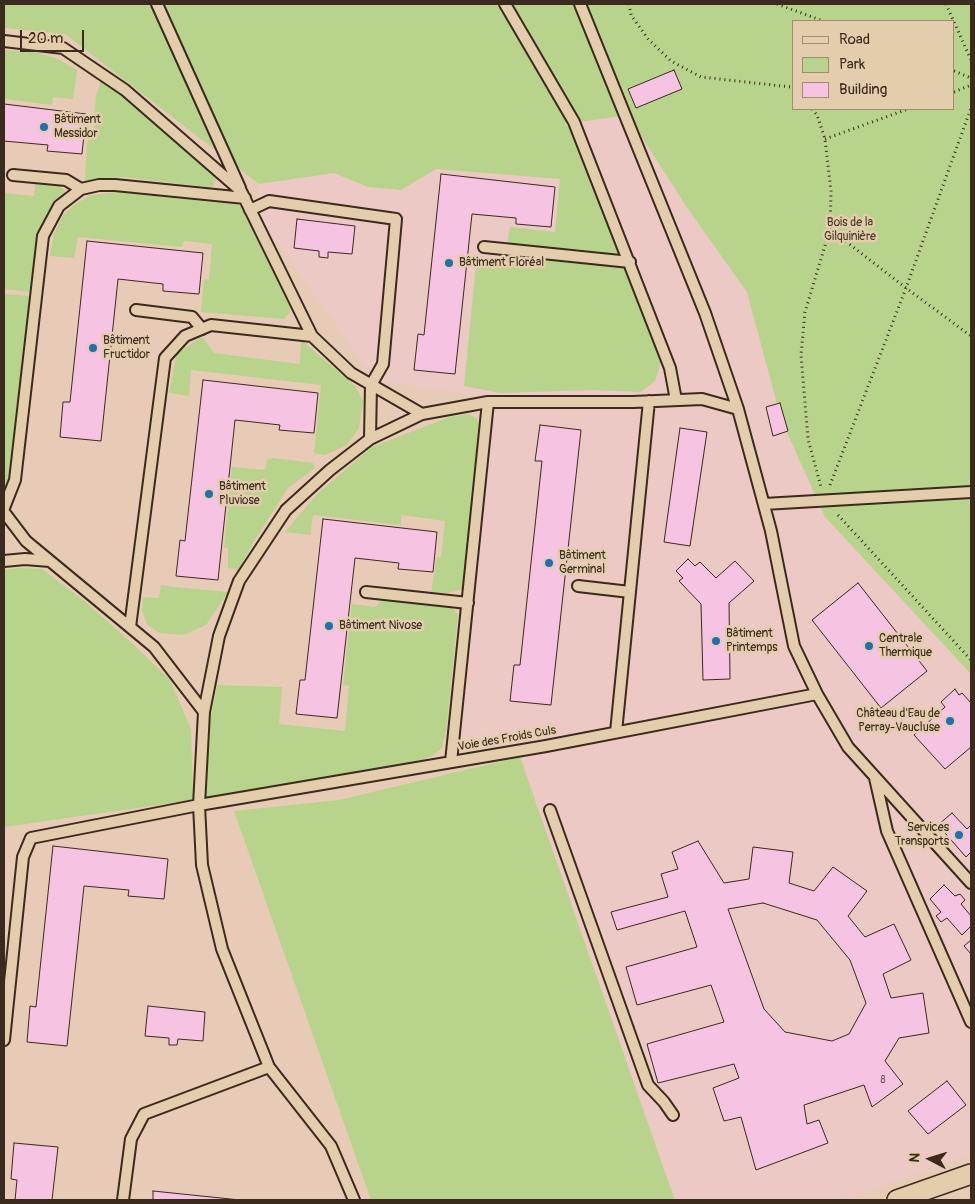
<!DOCTYPE html>
<html>
<head>
<meta charset="utf-8">
<style>
  body { margin:0 }
  #map { position:relative; width:975px; height:1204px; overflow:hidden; background:#e7cbb7; font-family:Pangolin,sans-serif }
  canvas { display:block }
  .frame { position:absolute; inset:0; border:5px solid #3b2a1e; pointer-events:none }
  .legend { position:absolute; left:792px; top:20px; width:162px; height:90px; box-sizing:border-box; background:#e3cdac; border:1px solid #a08c73; margin:0; padding:6px 9px; list-style:none; font-size:15px; color:#3b2a1e }
  .legend li { display:flex; align-items:center; gap:10px; height:25px }
  .legend b { width:25px; border:1px solid #a08c73 }
  .north { position:absolute; left:905px; top:1134px; width:50px; height:50px; -webkit-text-stroke:4px #e3cdac; paint-order:stroke; rotate:275deg; font-size:14px; font-weight:700; line-height:20px; text-align:center; color:#3b2a1e }
  .north::after { content:''; display:block; margin:auto; width:18px; height:22px; background:#3b2a1e; clip-path:polygon(50% 0,100% 100%,50% 72%,0 100%) }
  .scale { position:absolute; left:20px; top:30px; width:64px; height:22px; box-sizing:border-box; border:2px solid #3b2a1e; border-top:0; padding-left:6px; font-size:15px; line-height:18px; white-space:nowrap; color:#3b2a1e; -webkit-text-stroke:4px #e3cdac; paint-order:stroke }
</style>
</head>
<body>
<div id="map">
<canvas width="975" height="1204"></canvas>
<div class="frame"></div>
<ul class="legend">
<li><b style="height:6px;background:#e3cdac"></b>Road</li>
<li><b style="height:14px;background:#b8d38b"></b>Park</li>
<li><b style="height:14px;background:#f6c3e2"></b>Building</li>
</ul>
<div class="north">N</div>
<div class="scale">20 m</div>
</div>
<script>
const context = document.querySelector('canvas').getContext('2d');
context.lineJoin = 'round';
function paint(path, color) {
  context.fillStyle = color;
  context.fill(path, 'evenodd');
}
function poly(rows) {
  const path = new Path2D();
  for (const r of rows) {
    path.moveTo(r[0], r[1]);
    for (let i = 2; i < r.length; i += 2) path.lineTo(r[i], r[i + 1]);
  }
  return path;
}
function stroke(path, color, width, dash) {
  context.strokeStyle = color;
  context.lineWidth = width;
  context.lineCap = dash ? 'butt' : 'round';
  context.setLineDash(dash || []);
  context.stroke(path);
}
function write(font, color, halo, rows, align = 'center') {
  context.font = font + ' Pangolin,sans-serif';
  context.lineWidth = 5;
  context.setLineDash([]);
  context.textBaseline = 'middle';
  context.strokeStyle = halo;
  context.fillStyle = color;
  for (const [text, x, y, turn = 0] of rows) {
    context.save();
    context.translate(x, y);
    context.rotate((+turn || 0) * Math.PI / 180);
    context.textAlign = isNaN(turn) ? turn : align;
    if (halo) context.strokeText(text, 0, 0);
    context.fillText(text, 0, 0);
    context.restore();
  }
}
const built = poly([
  [4,4,971,4,971,1154,843,1200,675,1200,520,757,508,744,470,749,462,745,457,735,492,398,378,381,354,351,257,213,259,184,65,34,4,28],
  [794,21,954,21,954,109,794,109]
]);
const green = poly([
  [4,4,971,4,971,674,825,517,781,419,747,292,686,206,628,115,565,124,570,129,661,362,655,381,641,392,594,390,500,393,464,386,476,264,503,267,510,227,555,232,560,179,436,169,401,190,368,187,334,173,259,184,65,34,4,28],
  [794,21,954,21,954,109,794,109],
  [4,50,33,52,56,58,77,70,73,99,53,97,52,105,4,99],
  [102,78,215,173,216,180,213,186,207,187,122,177,104,178,85,181,87,142,93,134,96,96],
  [35,184,60,186,67,193,56,199,39,233,31,292,4,289,4,193,34,196],
  [118,192,240,205,289,305,290,312,284,319,201,312,204,279,209,280,212,244,184,241,182,247,78,237,74,258,50,256,54,233,64,214,77,203,91,195],
  [4,294,31,296,9,481,6,485,4,485],
  [202,337,214,353,300,364,301,340,355,386,363,401,359,428,347,445,325,455,314,453,321,385,191,370,189,396,169,393,177,353],
  [468,414,476,418,480,424,464,589,447,593,431,592,437,557,441,557,445,521,401,515,401,525,313,515,310,535,285,532,317,494,372,447,450,417],
  [273,458,313,463,315,468,288,488,256,538,238,570,228,568,228,548,224,548,232,467,265,470,267,460],
  [18,568,42,569,82,599,133,644,170,680,191,729,193,800,4,827,4,570],
  [161,585,174,587,228,592,206,625,183,635,159,633,147,624,142,610,143,597,159,598],
  [389,598,445,604,452,607,458,615,446,731,442,748,432,756,417,762,206,798,209,729,217,685,282,687,279,724,345,731,349,686,343,685,352,604,375,607,380,602],
  [520,757,667,1178,675,1200,371,1200,234,811,339,800]
]);
const building = poly([
  [674,70,682,89,636,108,628,89,674,70],
  [4,104,86,114,82,154,47,151,48,145,4,141,4,104],
  [441,174,555,187,551,227,516,224,516,218,472,214,455,374,414,370,418,334,424,335,441,174],
  [297,219,355,226,352,254,328,252,328,258,319,257,319,251,294,248,297,219],
  [87,241,203,253,199,294,163,291,163,284,118,279,101,441,60,437,63,402,70,402,87,241],
  [203,380,318,393,314,433,279,430,280,425,235,420,218,580,176,576,180,540,185,541,203,380],
  [780,403,788,431,773,436,766,407,780,403],
  [540,425,581,430,551,705,510,701,514,665,520,665,542,461,535,461,540,425],
  [680,428,707,432,690,546,664,542,680,428],
  [323,519,437,532,433,572,398,569,399,563,355,558,337,718,296,714,300,680,305,680,323,519],
  [688,559,695,566,700,562,716,578,735,561,754,581,729,603,730,679,703,680,701,604,679,581,683,578,676,571,688,559],
  [858,583,927,671,881,708,812,620,858,583],
  [955,689,959,695,962,693,971,703,971,747,945,769,914,735,945,707,941,702,955,689],
  [952,813,967,829,971,825,971,852,966,857,938,825,952,813],
  [698,841,724,883,749,879,753,847,793,852,789,883,814,891,833,867,867,891,848,916,865,937,894,924,911,960,883,974,891,998,923,993,929,1033,899,1038,885,1061,903,1084,872,1107,864,1085,804,1105,807,1124,819,1120,828,1143,756,1170,741,1117,724,1121,713,1088,739,1078,734,1064,658,1083,647,1044,724,1022,711,985,637,1005,626,967,697,947,685,911,617,930,611,912,668,897,661,874,678,869,672,852,698,841],
  [763,903,817,920,850,960,866,1003,849,1034,832,1041,785,1032,764,1009,728,909,763,903],
  [53,846,168,859,164,899,128,896,129,890,84,886,67,1046,27,1042,30,1006,36,1007,53,846],
  [944,885,955,896,960,894,965,900,961,904,971,916,971,926,962,935,947,918,941,922,936,916,941,912,930,899,944,885],
  [971,940,971,954,964,946,971,940],
  [148,1006,205,1012,203,1041,178,1039,177,1045,169,1045,169,1038,145,1036,148,1006],
  [947,1081,966,1105,928,1134,908,1111,947,1081],
  [14,1143,58,1147,52,1200,15,1200,17,1180,11,1179,14,1143],
  [153,1191,240,1200,153,1200,153,1191]
]);
const path = poly([
  [629,4,631,15,648,39,671,61,701,77,791,87,794,90],
  [777,4,823,21],
  [946,4,971,60],
  [954,71,971,78],
  [954,92,971,85],
  [812,109,817,115,825,139,831,191,830,229,805,312,801,355,808,439,821,487],
  [825,139,908,109],
  [830,229,906,288,971,336],
  [830,485,906,288,971,108],
  [838,515,971,660]
]);
const lane = poly([
  [157,4,240,188],
  [505,4,574,122,670,368,676,400],
  [580,4,705,313,738,409,771,531,794,646,817,694,848,747,971,883],
  [4,41,63,48,125,90,241,191,312,336,351,373,422,414],
  [13,175,66,180,81,189],
  [250,210,269,201,396,219,383,364,371,385,370,439],
  [484,247,630,262],
  [136,310,192,317,202,329],
  [764,504,971,492],
  [4,508,15,480,43,236,59,206,81,189,99,185,115,185,245,198],
  [4,512,26,541,154,647,204,712],
  [4,561,25,559,50,561],
  [578,586,630,592],
  [366,592,468,603],
  [130,627,165,358,185,336,211,325,312,336],
  [616,732,649,401],
  [451,762,488,402],
  [875,778,887,831,971,1022],
  [550,810,648,1085,664,1102,673,1115],
  [4,1040,23,857,31,838,199,805,546,746,817,694],
  [123,1200,131,1139,144,1114,269,1067],
  [354,1200,331,1146,269,1067,222,949,202,865,199,805,204,712,219,636,239,581,286,510,330,470,370,439,422,414,488,402,633,402,702,399,738,409]
]);
const street = poly([
  [897,1200,971,1174]
]);
const markers = [
  [44,127,5,"#1f6fb2"],
  [449,263,5,"#1f6fb2"],
  [93,348,5,"#1f6fb2"],
  [209,494,5,"#1f6fb2"],
  [549,563,5,"#1f6fb2"],
  [329,626,5,"#1f6fb2"],
  [716,641,5,"#1f6fb2"],
  [869,646,5,"#1f6fb2"],
  [950,721,5,"#1f6fb2"],
  [959,835,5,"#1f6fb2"]
];
const numberNames = [
  ["8",883,1080]
];
const poiNames = [
  ["Bâtiment",54,120],
  ["Messidor",54,134],
  ["Bâtiment Floréal",459,263],
  ["Bâtiment",103,341],
  ["Fructidor",103,355],
  ["Bâtiment",219,487],
  ["Pluviose",219,501],
  ["Bâtiment",559,556],
  ["Germinal",559,570],
  ["Bâtiment Nivose",339,626],
  ["Bâtiment",726,634],
  ["Printemps",726,648],
  ["Centrale",879,639],
  ["Thermique",879,653],
  ["Château d'Eau de",940,714,"right"],
  ["Perray-Vaucluse",940,728,"right"],
  ["Services",949,828,"right"],
  ["Transports",949,842,"right"]
];
const parkNames = [
  ["Bois de la",850,223],
  ["Gilquinière",850,237]
];
const streetNames = [
  ["Voie des Froids Culs",507,739,-10]
];
paint(built, '#ecc9c4');
paint(green, '#b8d38b');
paint(building, '#f6c3e2');
stroke(building, '#3b2a1e', 1);
stroke(lane, '#3b2a1e', 14);
stroke(street, '#3b2a1e', 22);
stroke(path, '#3b2a1e', 3, [1, 4]);
stroke(lane, '#e3cdac', 10);
stroke(street, '#e3cdac', 19);
for (const [x, y, r, color] of markers) {
  const dot = new Path2D();
  dot.arc(x, y, r, 0, 2 * Math.PI);
  context.fillStyle = color;
  context.fill(dot);
  stroke(dot, '#e3cdac', 2);
}
write('10px', '#6a504f', null, numberNames);
write('12px', '#3b2a1e', '#e3cdac', poiNames, 'left');
write('12px', '#483b29', '#e3cdac', parkNames);
write('12px', '#3b2a1e', '#e3cdac', streetNames);
</script>
</body>
</html>
